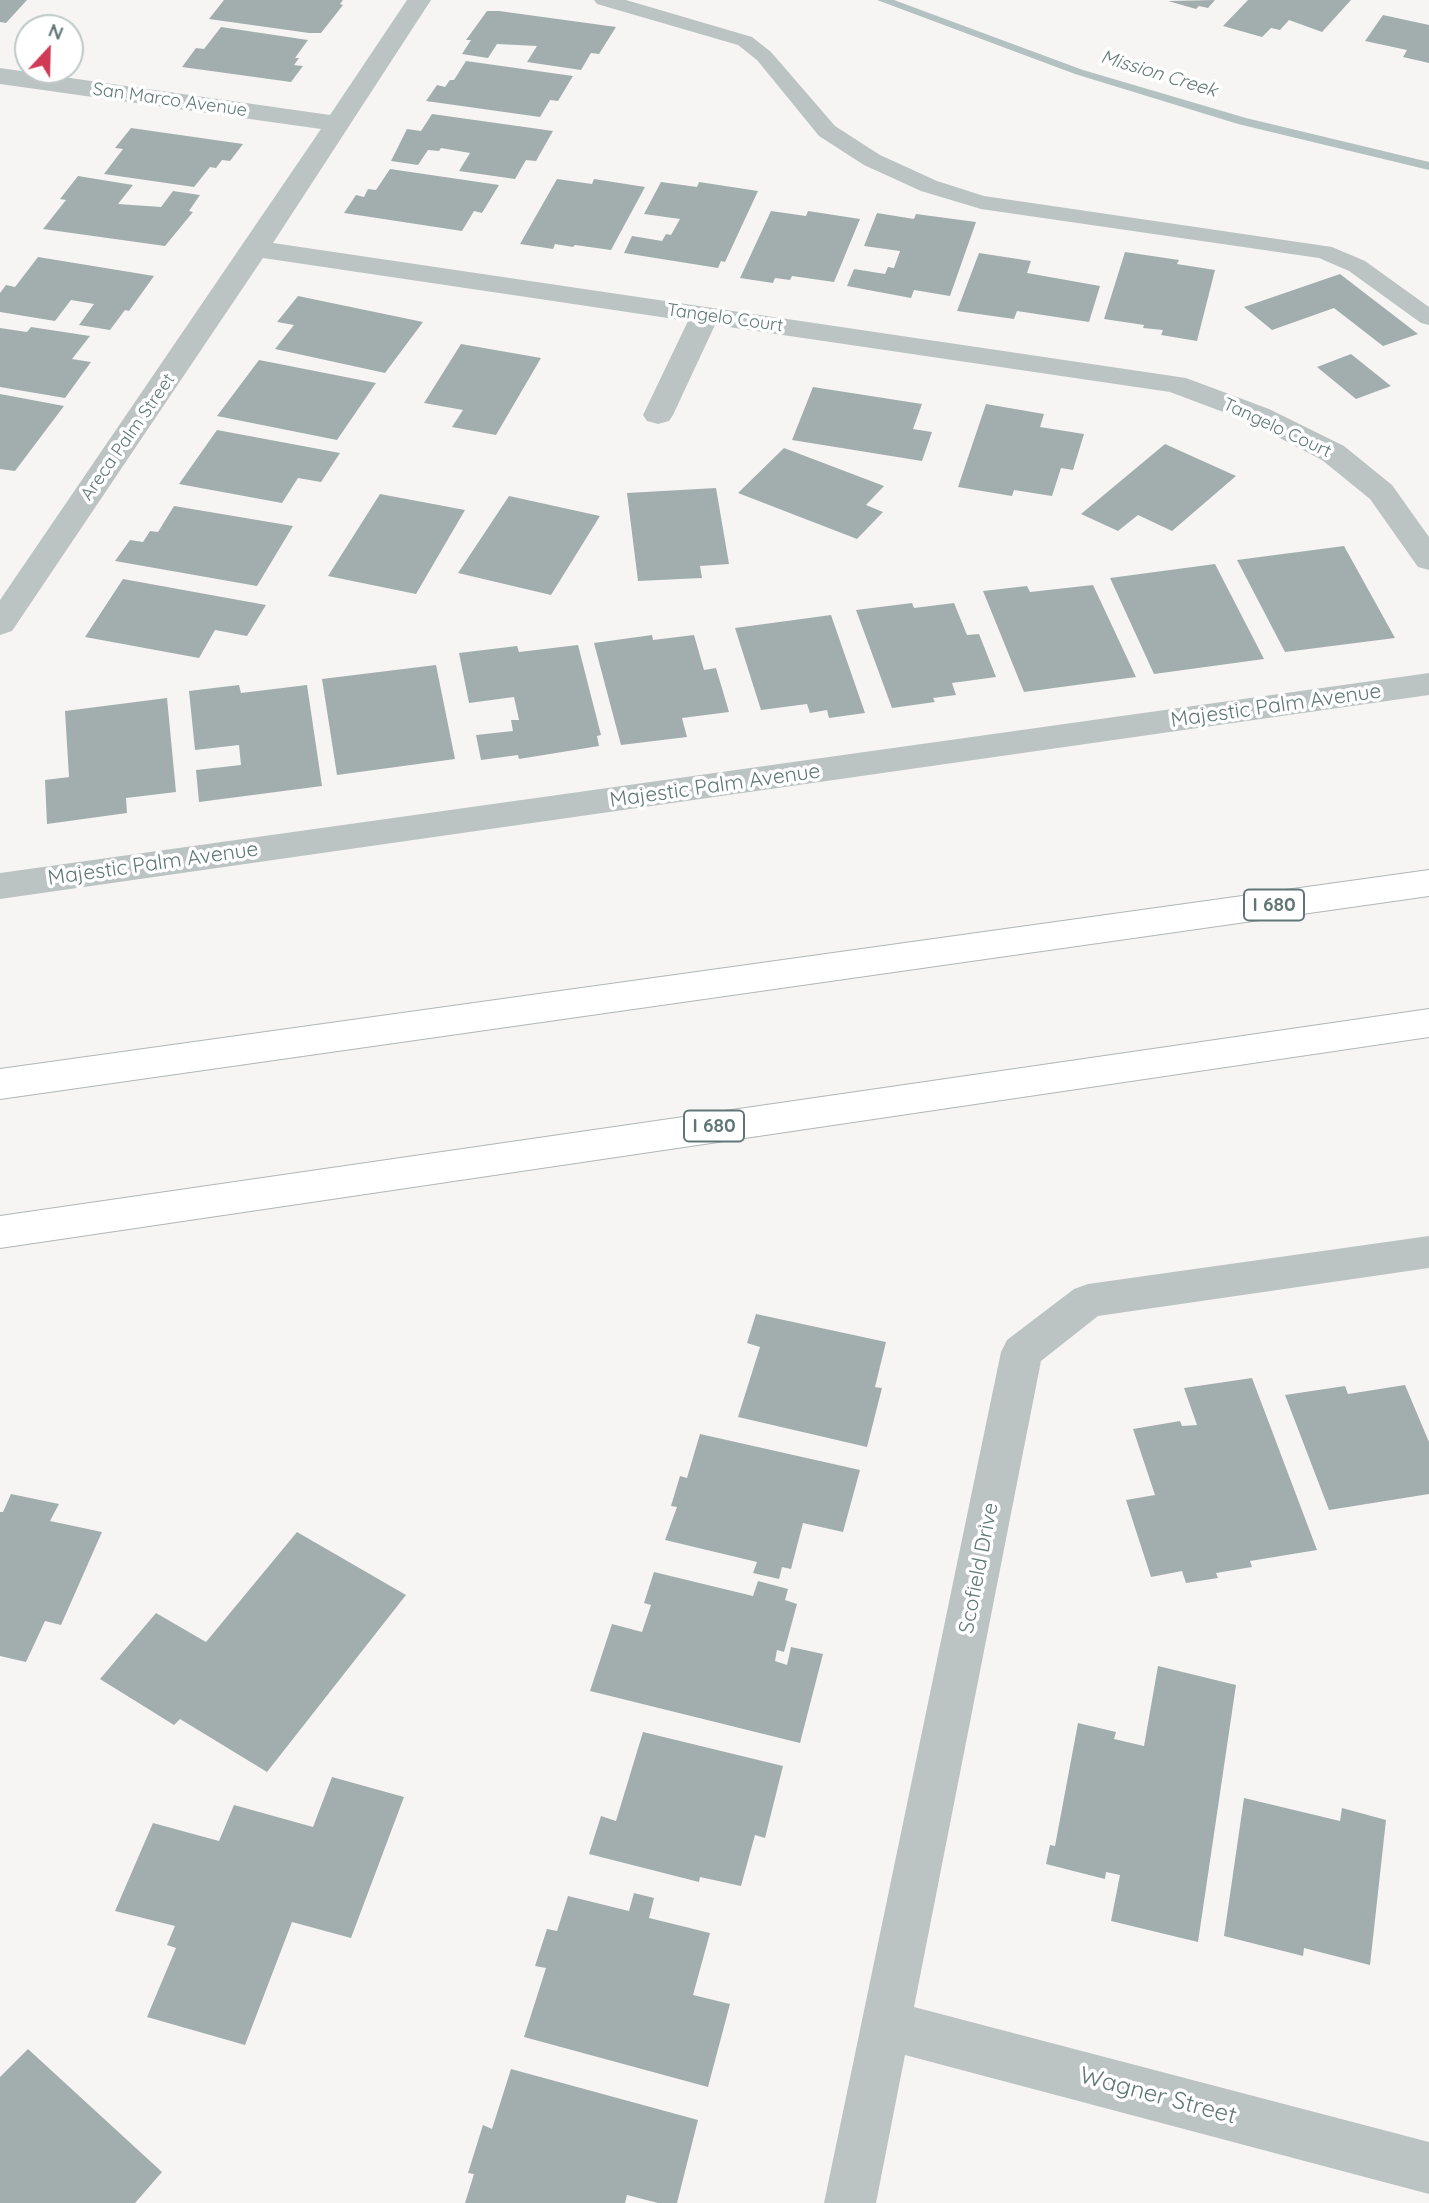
<!DOCTYPE html>
<html>
<head>
<meta charset="utf-8">
<style>
  body { margin:0 }
  #map { position:relative; width:1429px; height:2203px; overflow:hidden; background:#f6f5f4; font-family:Quicksand,sans-serif }
  canvas { display:block }
  .north { position:absolute; left:14px; top:14px; width:70px; height:70px; box-sizing:border-box; background:#fff; border:2px solid #bfc8c8; border-radius:50%; rotate:22deg; font-size:19px; font-weight:700; line-height:28px; text-align:center; color:#607676 }
  .north::after { content:''; display:block; margin:auto; width:24px; height:32px; background:#cf3b56; clip-path:polygon(50% 0,100% 100%,50% 72%,0 100%) }
</style>
</head>
<body>
<div id="map">
<canvas width="1429" height="2203"></canvas>
<div class="north">N</div>
</div>
<script>
const context = document.querySelector('canvas').getContext('2d');
context.lineJoin = 'round';
function poly(rows) {
  const path = new Path2D();
  for (const r of rows) {
    path.moveTo(r[0], r[1]);
    for (let i = 2; i < r.length; i += 2) path.lineTo(r[i], r[i + 1]);
  }
  return path;
}
function paint(path, color) {
  context.fillStyle = color;
  context.fill(path, 'evenodd');
}
function stroke(path, color, width, dash) {
  context.strokeStyle = color;
  context.lineWidth = width;
  context.lineCap = dash ? 'butt' : 'round';
  context.setLineDash(dash || []);
  context.stroke(path);
}
function write(font, color, halo, rows, align = 'center') {
  context.font = font + ' Quicksand,sans-serif';
  context.lineWidth = 7;
  context.setLineDash([]);
  context.textBaseline = 'middle';
  context.strokeStyle = halo;
  context.fillStyle = color;
  for (const [text, x, y, turn = 0] of rows) {
    context.save();
    context.translate(x, y);
    context.rotate((+turn || 0) * Math.PI / 180);
    context.textAlign = isNaN(turn) ? turn : align;
    if (halo) context.strokeText(text, 0, 0);
    context.fillText(text, 0, 0);
    context.restore();
  }
}
const stream = poly([
  [877,0,894,0,1083,70,1246,118,1429,162,1429,170,1238,124,1075,74,877,0]
]);
const building = poly([
  [0,0,27,0,6,23,0,22],
  [224,0,343,0,340,4,343,5,321,33,309,33,209,19],
  [1215,0,1208,8,1199,6,1196,9,1168,1],
  [1248,0,1351,0,1322,32,1289,20,1280,30,1271,28,1262,37,1223,26],
  [487,11,499,11,616,27,599,54,591,53,581,70,527,62,537,46,497,44,488,58,462,54,471,40,466,40],
  [1383,15,1429,25,1429,63,1403,57,1407,50,1365,41],
  [221,27,308,40,295,58,299,58,294,65,303,66,291,82,182,67,196,48,204,49],
  [466,61,573,76,558,101,550,100,540,117,426,101,437,85,445,87,450,80,454,80],
  [432,114,553,131,536,161,526,160,515,179,459,171,470,153,441,148,439,151,428,150,418,165,391,161,407,129,421,131],
  [131,128,243,144,230,161,222,160,216,168,210,167,194,187,104,174,123,149,115,148],
  [390,169,499,185,482,213,474,211,462,231,344,213,356,195,364,197,368,189,376,190],
  [78,176,133,185,118,204,161,207,173,191,200,195,189,211,193,212,165,246,43,229,66,200,60,199],
  [557,179,592,184,594,179,645,187,611,250,575,245,573,247,555,244,553,249,520,244],
  [661,182,697,187,699,182,758,191,725,262,721,261,718,268,624,253,632,236,662,241,666,234,671,235,680,219,644,214],
  [771,211,806,216,808,211,860,219,834,282,792,276,790,280,775,278,773,283,740,278],
  [877,213,914,219,916,214,976,222,950,296,914,290,911,298,847,286,854,269,885,274,888,267,894,268,900,251,864,246],
  [1125,252,1179,260,1177,264,1215,270,1197,341,1161,335,1163,330,1143,328,1144,325,1104,319],
  [979,253,1031,261,1027,273,1100,286,1089,322,1017,311,1014,319,957,311],
  [38,257,154,276,129,311,125,310,110,330,79,325,94,304,71,300,55,321,0,312,0,293,6,285,15,287],
  [1340,274,1418,334,1383,346,1334,308,1272,330,1244,307],
  [298,296,423,322,385,373,275,349,294,325,277,322],
  [31,327,90,336,72,359,91,362,65,398,0,387,0,328,27,332],
  [461,344,541,358,496,435,452,427,463,410,424,403],
  [1351,354,1391,386,1356,399,1317,367],
  [259,360,376,383,337,440,217,416],
  [813,387,922,404,913,429,932,432,922,461,792,440],
  [0,394,64,406,15,471,0,469],
  [986,404,1044,414,1040,427,1084,434,1073,470,1061,468,1052,496,1014,490,1012,496,958,487],
  [217,430,340,453,321,482,298,478,282,503,179,484],
  [1165,444,1236,476,1172,531,1138,515,1118,531,1081,514],
  [784,448,884,486,866,505,883,512,857,539,738,493],
  [716,488,729,564,700,566,702,578,638,581,627,493],
  [380,494,465,510,416,594,328,576],
  [509,496,600,516,551,595,458,573],
  [174,506,293,526,257,586,115,561,130,540,143,542,150,531,158,532],
  [1344,546,1395,638,1285,652,1237,560],
  [1215,564,1264,659,1154,674,1110,578],
  [123,579,266,605,247,636,215,630,199,658,85,637],
  [1093,585,1136,677,1024,692,983,591,1027,586,1030,592],
  [912,603,914,608,954,603,967,635,979,634,996,677,952,683,956,695,933,698,935,702,892,708,856,610],
  [831,615,865,713,829,718,827,710,810,713,807,704,761,710,735,628],
  [652,635,653,640,694,635,704,670,716,668,729,712,682,718,687,737,621,745,594,643],
  [578,645,601,735,597,736,599,746,519,759,518,755,481,760,476,735,513,731,511,720,519,720,514,697,469,703,459,653,517,646,519,652],
  [436,665,455,759,337,775,322,679],
  [239,685,241,693,307,685,322,786,199,802,196,770,241,765,239,745,195,750,189,691],
  [167,698,176,792,126,798,127,813,47,824,45,780,69,777,65,711],
  [756,1314,886,1342,875,1387,882,1388,867,1447,738,1417,760,1347,747,1343],
  [1252,1378,1317,1550,1250,1561,1252,1567,1216,1573,1218,1578,1186,1583,1182,1571,1151,1577,1126,1500,1155,1495,1133,1429,1180,1421,1182,1426,1197,1425,1184,1388],
  [1405,1385,1429,1442,1429,1494,1329,1510,1285,1395,1345,1386,1348,1394],
  [700,1434,860,1470,843,1532,803,1523,791,1569,782,1567,779,1579,753,1573,757,1562,665,1540,677,1507,671,1506,680,1476,687,1478],
  [11,1494,59,1504,50,1521,102,1532,61,1625,45,1621,26,1662,0,1656,0,1512,3,1512],
  [297,1532,406,1595,267,1772,180,1719,174,1725,100,1679,156,1613,206,1642],
  [654,1572,753,1596,758,1581,788,1589,785,1600,797,1604,784,1652,777,1650,775,1661,787,1665,791,1647,823,1654,800,1743,590,1691,612,1624,642,1632,651,1605,644,1603],
  [1158,1666,1236,1685,1198,1942,1111,1921,1120,1875,1106,1872,1105,1879,1046,1864,1050,1845,1055,1846,1078,1723,1116,1732,1114,1739,1144,1746],
  [643,1732,783,1766,765,1838,755,1835,741,1886,700,1877,699,1882,589,1854,601,1816,616,1821],
  [332,1777,404,1797,351,1938,292,1922,245,2045,147,2017,176,1948,167,1945,175,1926,115,1911,153,1823,219,1841,234,1805,313,1827],
  [1244,1798,1340,1821,1342,1808,1386,1820,1370,1965,1304,1948,1303,1956,1224,1936],
  [634,1893,654,1898,649,1918,710,1933,693,1995,730,2004,708,2087,524,2037,546,1968,535,1966,547,1929,557,1931,568,1896,629,1911],
  [28,2049,162,2172,135,2203,0,2203,0,2077],
  [511,2069,698,2120,677,2203,658,2203,627,2195,625,2203,465,2203,474,2174,468,2173,483,2125,492,2129]
]);
const service = poly([
  [594,0,626,0,752,37,771,52,835,126,880,155,937,181,984,196,1332,247,1365,261,1429,307,1429,325,1421,323,1349,271,1319,258,981,209,921,191,864,165,819,136,757,60,738,45,597,4,594,0]
]);
const minor = poly([
  [407,0,431,0,273,243,1186,378,1269,409,1344,446,1392,485,1429,537,1429,570,1418,567,1370,499,1322,460,1247,421,1170,392,715,325,673,415,669,421,658,424,647,421,643,415,688,321,263,258,12,631,0,635,0,600,321,129,0,84,0,68,330,115,407,0],
  [1429,673,1429,695,0,899,0,873,1429,673],
  [1429,1236,1429,1268,1098,1316,1041,1361,914,2007,1429,2142,1429,2194,905,2055,876,2203,824,2203,1001,1352,1007,1340,1074,1289,1088,1284,1429,1236]
]);
const motorway = poly([
  [1429,870,1429,896,0,1099,0,1069,1429,870],
  [1429,1009,1429,1037,0,1248,0,1216,1429,1009]
]);
const farStreetnames = [
  ["San Marco Avenue",170,100,8],
  ["Tangelo Court",725,318,8],
  ["Tangelo Court",1277,428,25],
  ["Areca Palm Street",128,437,-55]
];
const farWaternames = [
  ["Mission Creek",1159,74,17]
];
const shields = [
  [1274,905,60],
  [714,1126,60]
];
const shieldNames = [
  ["I 680",1274,905],
  ["I 680",714,1126]
];
const streetNames = [
  ["Majestic Palm Avenue",1276,706,-8],
  ["Majestic Palm Avenue",715,786,-8],
  ["Majestic Palm Avenue",153,864,-8],
  ["Scofield Drive",979,1568,-79]
];
const nearStreetnames = [
  ["Wagner Street",1158,2096,15]
];
paint(stream, '#b3c2c0');
paint(building, '#a2aeae');
stroke(motorway, '#b0b6b6', 2);
paint(service, '#bcc3c3');
paint(minor, '#bcc3c3');
paint(motorway, '#fff');
write('18px', '#607676', '#fff', farStreetnames);
write('italic 19px', '#607773', '#fff', farWaternames);
for (const [x, y, w] of shields) {
  const box = new Path2D();
  box.roundRect(x - w / 2, y - 15.5, w, 31, 5);
  context.fillStyle = '#fff';
  context.fill(box);
  stroke(box, '#607676', 2);
}
write('bold 19px', '#607676', null, shieldNames);
write('21px', '#607676', '#fff', streetNames);
write('24px', '#607676', '#fff', nearStreetnames);
</script>
</body>
</html>
